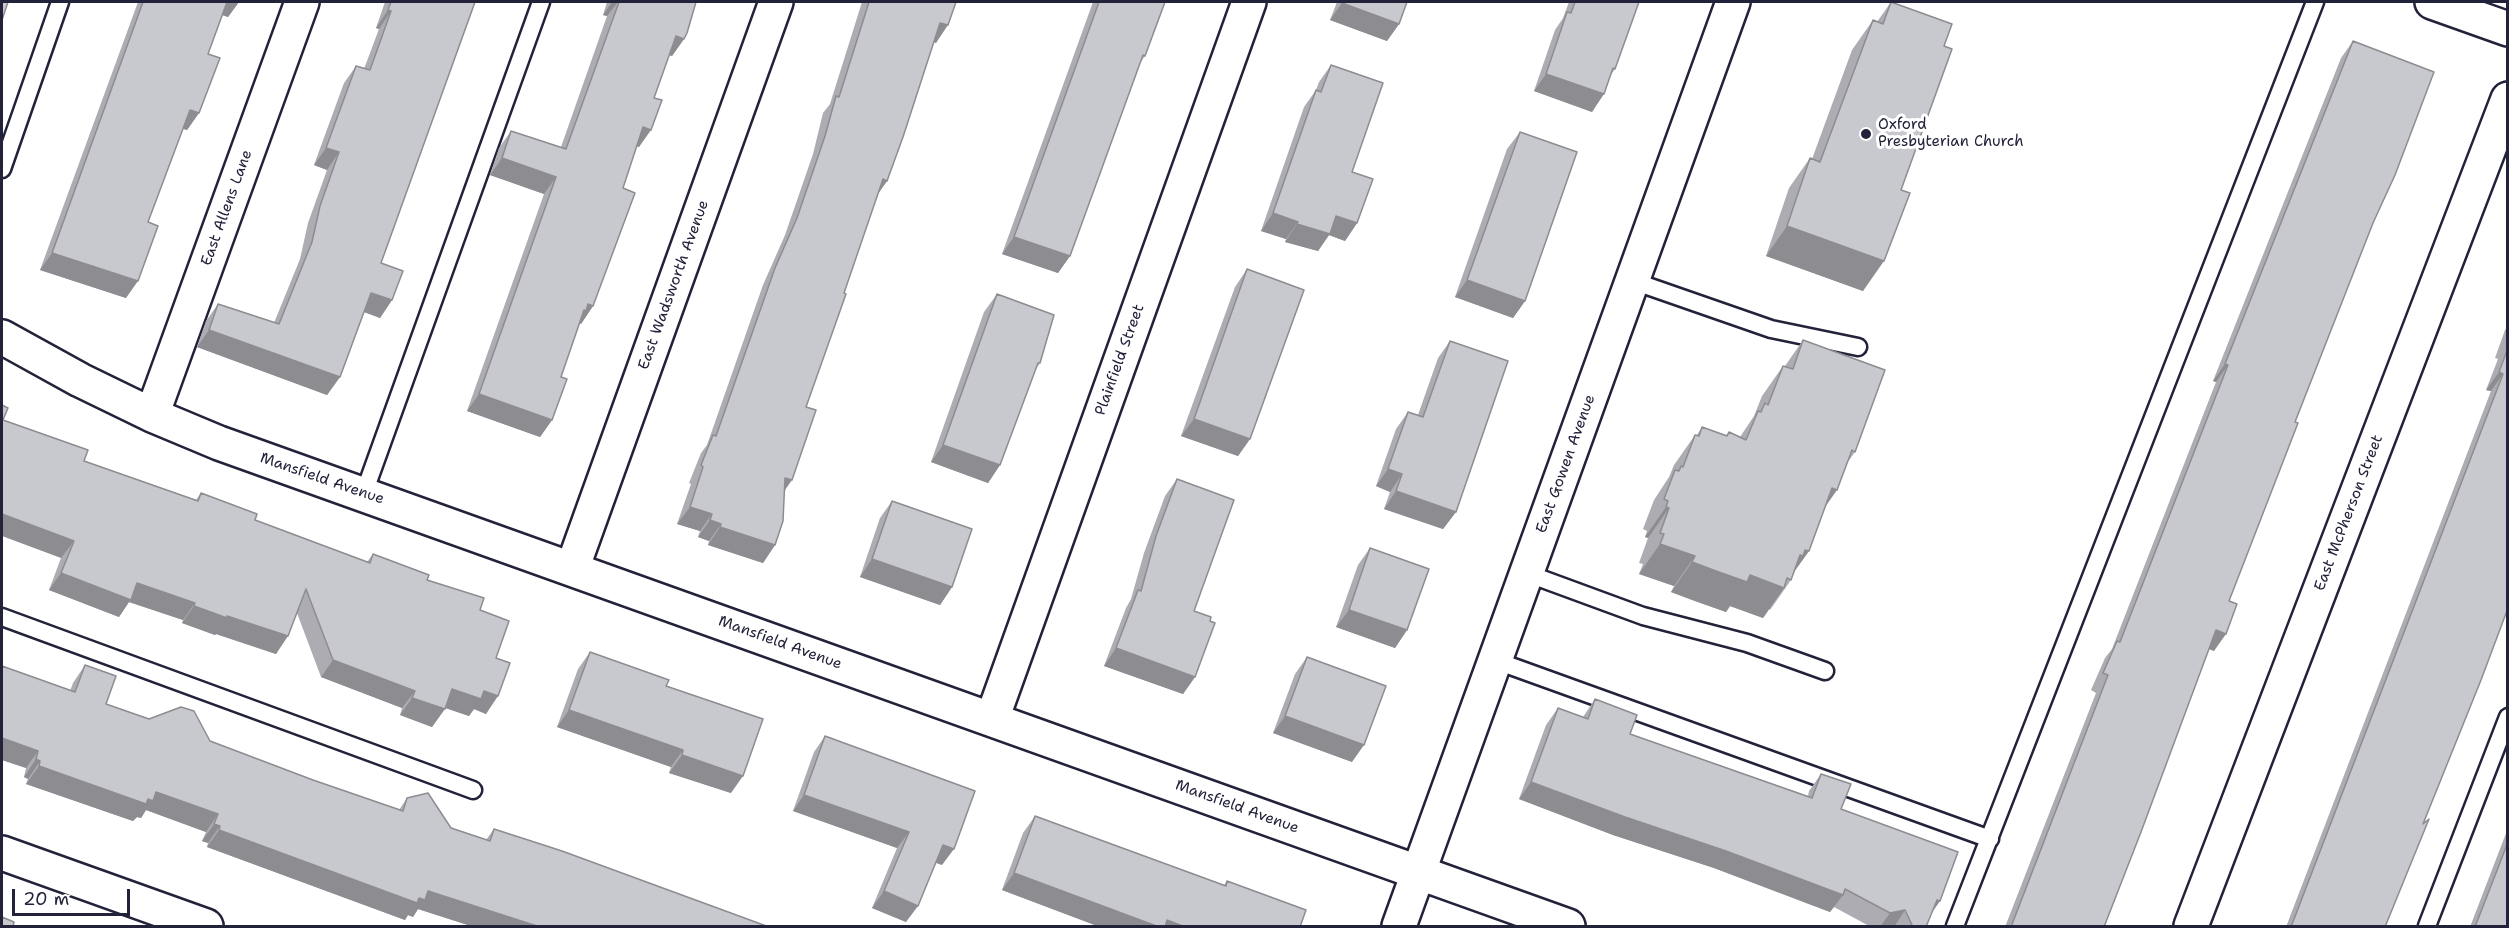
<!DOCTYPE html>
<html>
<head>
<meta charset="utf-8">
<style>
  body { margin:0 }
  #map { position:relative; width:2509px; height:928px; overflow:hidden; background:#fff; font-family:"Shantell Sans",sans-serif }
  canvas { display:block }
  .frame { position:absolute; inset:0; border:3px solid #22223b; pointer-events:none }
  .scale { position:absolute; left:12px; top:889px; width:118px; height:27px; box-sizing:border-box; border:3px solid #22223b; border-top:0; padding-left:8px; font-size:18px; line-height:21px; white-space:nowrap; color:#22223b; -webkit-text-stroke:4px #fff; paint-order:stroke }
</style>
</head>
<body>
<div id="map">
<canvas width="2509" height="928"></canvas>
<div class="frame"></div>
<div class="scale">20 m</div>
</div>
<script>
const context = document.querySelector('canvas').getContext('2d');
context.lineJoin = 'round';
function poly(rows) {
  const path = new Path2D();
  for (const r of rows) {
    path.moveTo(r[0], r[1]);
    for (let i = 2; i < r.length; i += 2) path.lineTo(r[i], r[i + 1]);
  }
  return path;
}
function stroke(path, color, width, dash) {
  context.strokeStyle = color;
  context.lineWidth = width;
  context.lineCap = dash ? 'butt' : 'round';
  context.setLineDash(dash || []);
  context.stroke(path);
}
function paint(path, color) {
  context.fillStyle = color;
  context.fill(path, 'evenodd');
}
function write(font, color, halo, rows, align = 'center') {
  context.font = font + ' "Shantell Sans",sans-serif';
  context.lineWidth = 6;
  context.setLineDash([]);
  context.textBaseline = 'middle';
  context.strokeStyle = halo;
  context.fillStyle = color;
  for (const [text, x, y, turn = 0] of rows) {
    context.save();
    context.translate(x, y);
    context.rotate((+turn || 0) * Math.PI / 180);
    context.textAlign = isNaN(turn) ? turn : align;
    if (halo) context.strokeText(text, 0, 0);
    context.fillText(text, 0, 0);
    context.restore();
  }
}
const service = poly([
  [2,169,60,2],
  [1633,281,1771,329,1858,347],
  [364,493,541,2],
  [1526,573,1643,616,1747,643,1825,671],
  [2,617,473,790],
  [1494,660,1990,839],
  [1955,926,2315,2],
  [2427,926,2508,717]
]);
const minor = poly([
  [2,337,80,380,152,415,219,443,1568,926],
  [152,415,302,2],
  [572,569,776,2],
  [992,719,1249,2],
  [2,853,206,926],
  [1399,926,1733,2],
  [2191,926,2508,99]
]);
const primary = poly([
  [2432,2,2508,29]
]);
const wall = poly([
  [138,2,239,2,228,17,222,15,208,54,199,113,187,130,183,129,148,222,126,298,40,270],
  [385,2,475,2,381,263,392,300,380,318,364,312,340,377,327,395,197,347,206,321,218,304,274,323,300,259,308,223,327,170,314,165,344,83,356,66,364,69,379,29,376,28],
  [607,2,696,2,684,39,672,56,669,55,654,98,639,147,636,146,623,188,593,306,581,324,579,323,561,377,552,420,540,437,467,411,544,194,490,175,499,148,511,131,561,147,607,16,603,15],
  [862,2,956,2,936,43,934,42,887,181,877,195,859,248,806,407,785,491,775,545,763,563,708,545,709,541,698,537,700,531,677,524,691,484,689,483,701,453,707,445,763,285,785,235,813,154,823,113,830,104],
  [1093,2,1165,2,1145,56,1139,64,1070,256,1058,273,1002,254],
  [1337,2,1407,2,1399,24,1387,41,1330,20],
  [1569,2,1639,2,1615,69,1610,76,1592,112,1534,91,1555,30,1563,18],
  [1891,2,1944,46,1863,291,1766,256,1789,188,1810,158,1812,159,1852,50,1873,20,1877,22],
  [2353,41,2373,223,2295,422,2229,601,2214,651,2209,649,2104,927,2005,927,2096,693,2091,690,2105,658,2112,649,2216,382,2213,381,2341,58],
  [1331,65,1352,172,1357,223,1345,241,1329,235,1318,251,1285,242,1286,239,1261,231,1304,107,1316,90,1319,82],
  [1520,132,1525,301,1513,318,1455,297,1507,149],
  [1247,269,1250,439,1238,456,1181,436,1235,287],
  [997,294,1040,363,1035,370,1000,465,988,483,931,462,984,312],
  [2508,326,2508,608,2423,824,2385,927,2286,927,2491,391,2486,390,2498,359,2495,358,2505,330],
  [1803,340,1855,452,1847,463,1825,507,1809,551,1793,573,1791,580,1770,610,1769,609,1763,618,1730,606,1726,612,1695,601,1671,592,1674,586,1639,574,1643,564,1639,563,1648,538,1645,537,1647,531,1643,529,1654,500,1669,477,1674,465,1695,435,1697,435,1702,427,1726,435,1729,432,1740,437,1754,416,1762,396,1783,366,1785,366],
  [1450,341,1456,512,1443,529,1384,509,1390,492,1376,486,1396,429,1408,412,1418,415,1438,358],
  [3,420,84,461,196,500,201,493,255,520,367,562,373,554,427,580,480,610,496,658,486,714,474,709,469,716,445,708,432,727,400,715,402,708,321,677,297,613,276,654,216,634,215,635,182,623,183,620,129,602,119,617,49,590,61,558],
  [1177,479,1194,611,1210,621,1195,677,1183,694,1104,666,1126,608,1131,599,1144,553,1165,496],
  [892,501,952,587,940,605,860,577,880,518],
  [1370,548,1407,630,1395,648,1336,627,1358,565],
  [590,652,666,686,731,793,669,773,671,767,557,727,578,669],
  [1307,657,1352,762,1273,733,1295,674],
  [85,665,106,704,210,741,313,780,399,810,407,798,451,828,486,840,494,829,769,927,474,927,418,909,413,917,408,915,405,920,207,847,208,843,202,841,206,832,146,810,141,818,137,817,133,821,26,784,28,779,24,777,26,768,2,760,2,666,70,691,73,683],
  [1595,699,1630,734,1808,796,1809,791,1821,774,1841,809,1940,901,1931,913,1926,927,1871,927,1834,907,1830,912,1714,868,1613,835,1519,799,1546,725,1558,708,1583,717],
  [825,736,942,865,936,863,906,922,872,908,897,848,793,811,814,752],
  [1035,816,1224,885,1227,881,1300,927,1100,927,1002,890,1023,833],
  [2508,828,2508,927,2470,927]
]);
const shadedWall = poly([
  [225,2,239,2,228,17,217,13],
  [612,2,618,2,607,16,603,15],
  [1342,3,1399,24,1387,41,1330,20],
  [388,10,391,11,379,29,376,28],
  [940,23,948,25,936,43,928,40],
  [676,36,684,39,672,56,664,53],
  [1546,74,1604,94,1592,112,1534,91],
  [190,110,199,113,187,130,178,127],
  [643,127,651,130,639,147,631,144],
  [326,148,339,152,327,170,314,165],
  [502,158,556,177,544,194,490,175],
  [883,179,887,181,875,198],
  [1273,213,1298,222,1286,239,1261,231],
  [1336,216,1357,223,1345,241,1329,235,1318,251,1285,242,1297,224],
  [1787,226,1884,261,1863,291,1766,256],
  [1014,237,1070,256,1058,273,1002,254],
  [52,253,138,281,126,298,40,270],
  [1467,280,1525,301,1513,318,1455,297],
  [371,293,392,300,380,318,359,310],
  [588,304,593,306,581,324,578,322,572,327],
  [209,330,340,377,327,395,197,347],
  [2225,364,2228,365,2216,382,2213,381],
  [2499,372,2503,374,2491,391,2486,390],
  [479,394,552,420,540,437,467,411],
  [1194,419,1250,439,1238,456,1181,436],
  [943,445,1000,465,988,483,931,462],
  [1388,469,1402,474,1390,492,1376,486],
  [785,478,792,480,780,497],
  [1832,488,1837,490,1816,520],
  [1396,491,1456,512,1443,529,1384,509],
  [690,507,712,514,700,531,677,524],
  [1666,507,1669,508,1648,538,1645,537],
  [2,514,74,541,61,558,2,536],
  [710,520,721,524,709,541,698,537],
  [720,527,775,545,763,563,708,545],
  [1660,544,1695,556,1674,586,1639,574],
  [1805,550,1809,551,1789,579,1787,578,1779,585],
  [872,559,952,587,940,605,860,577],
  [1692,562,1750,575,1784,588,1763,618,1730,606,1726,612,1695,601,1671,592],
  [61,573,137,583,195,603,183,620,129,602,119,617,49,590],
  [194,606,227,616,288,636,276,654,216,634,215,635,182,623],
  [1349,610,1407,630,1395,648,1336,627],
  [2216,630,2226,634,2214,651,2204,647],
  [1116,648,1195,677,1183,694,1104,666],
  [333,660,415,691,402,708,321,677],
  [452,689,484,691,498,696,486,714,474,709,469,716,440,706],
  [412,698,445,709,432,727,400,715],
  [569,710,683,750,671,767,557,727],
  [1285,716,1364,745,1352,762,1273,733],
  [2,738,38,751,26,768,2,760],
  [682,755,743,776,731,793,669,773],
  [36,759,40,761,28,779,24,777],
  [39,766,148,799,156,792,218,814,206,832,146,810,141,818,137,817,133,821,26,784],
  [1531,782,1726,851,1843,895,1830,912,1714,868,1613,835,1519,799],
  [804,795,909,832,897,848,793,811],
  [214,824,220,826,208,843,202,841],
  [219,830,419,898,428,891,540,927,474,927,418,909,413,917,408,915,405,920,207,847],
  [943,845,954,849,942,865,932,861],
  [1014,873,1159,927,1100,927,1002,890],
  [884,891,918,906,906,922,872,908],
  [1937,900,1940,901,1928,918],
  [1905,910,1894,927,1880,927,1890,913],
  [1167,920,1185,927,1162,927]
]);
const building = poly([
  [2,2,8,2,2,20,2,2],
  [143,2,227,2,208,54,220,58,199,113,190,110,148,222,158,226,138,281,52,253,143,2],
  [391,2,475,2,381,263,403,271,392,300,371,293,340,377,209,330,218,304,279,324,312,242,320,206,339,152,326,148,356,66,370,70,391,11,388,10,391,2],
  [619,2,696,2,687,33,684,39,676,36,654,98,662,100,651,130,643,127,623,188,635,193,593,306,588,304,586,311,584,310,561,377,567,379,552,420,479,394,556,177,502,158,511,131,566,149,619,2],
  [869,2,956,2,948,25,940,23,903,137,887,181,883,179,844,293,846,294,806,407,816,410,792,480,785,478,783,521,775,545,720,527,721,524,710,520,712,514,690,507,703,467,701,465,713,435,716,436,775,268,797,218,825,136,836,96,839,97,869,2],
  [1099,2,1165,2,1145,56,1143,55,1070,256,1014,237,1099,2],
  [1343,2,1407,2,1399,24,1342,3,1343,2],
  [1575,2,1639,2,1615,69,1613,68,1604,94,1546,74,1567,12,1571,13,1575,2],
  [1891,2,1952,24,1944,46,1952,49,1901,190,1910,193,1884,261,1787,226,1810,158,1820,162,1873,20,1883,24,1891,2],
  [2353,41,2434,72,2395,175,2373,223,2295,422,2298,423,2229,601,2237,604,2226,634,2216,630,2141,832,2104,927,2011,927,2108,675,2103,673,2117,641,2120,642,2228,365,2225,364,2353,41],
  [1331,65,1383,83,1352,172,1373,179,1357,223,1336,216,1330,234,1297,224,1298,222,1273,213,1316,90,1321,92,1331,65],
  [1520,132,1577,152,1525,301,1467,280,1520,132],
  [1247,269,1304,290,1250,439,1194,419,1247,269],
  [997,294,1054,315,1040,363,1038,363,1000,465,943,445,997,294],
  [1803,340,1885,370,1855,452,1852,450,1837,490,1832,488,1809,551,1805,550,1803,556,1800,555,1791,580,1787,578,1784,588,1750,575,1747,582,1716,571,1692,562,1695,556,1660,544,1664,534,1660,533,1669,508,1666,507,1668,501,1664,499,1675,470,1679,471,1681,466,1683,467,1695,435,1699,436,1702,427,1727,436,1729,432,1746,440,1758,411,1761,412,1765,403,1768,405,1783,366,1793,369,1803,340],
  [1450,341,1508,361,1456,512,1396,491,1402,474,1388,469,1408,412,1423,417,1450,341],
  [2508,348,2508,608,2481,680,2423,824,2429,819,2385,927,2291,927,2503,374,2499,372,2508,348],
  [2,405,8,408,3,420,88,450,84,461,198,501,201,493,257,514,255,520,370,563,373,554,429,575,427,580,484,598,480,610,509,621,496,658,510,663,498,696,484,691,481,699,452,689,445,709,412,698,415,691,333,660,306,589,288,636,227,616,227,618,194,606,195,603,137,583,131,600,61,573,74,541,2,514,2,405],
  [1177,479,1234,500,1194,611,1211,617,1210,621,1215,623,1195,677,1116,648,1138,590,1141,591,1156,536,1177,479],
  [892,501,972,529,952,587,872,559,892,501],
  [1370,548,1429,569,1407,630,1349,610,1370,548],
  [590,652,669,680,666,686,763,719,743,776,682,755,683,750,569,710,590,652],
  [1307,657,1386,686,1364,745,1285,716,1307,657],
  [85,665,116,676,106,704,149,719,181,707,194,711,210,741,313,780,403,811,407,798,428,793,451,828,490,841,494,829,562,851,769,927,540,927,428,891,425,900,419,898,417,903,219,830,220,826,214,824,218,814,156,792,153,801,148,799,146,804,39,766,40,761,36,759,38,751,2,738,2,666,75,692,85,665],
  [1595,699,1637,715,1630,734,1812,798,1821,774,1851,784,1841,809,1958,852,1940,901,1937,900,1926,927,1913,927,1905,910,1890,913,1845,889,1843,895,1726,851,1625,817,1531,782,1558,708,1588,719,1595,699],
  [825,736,975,791,954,849,943,845,918,906,884,891,909,832,804,795,825,736],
  [1035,816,1226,886,1227,881,1306,910,1300,927,1185,927,1167,920,1165,927,1159,927,1014,873,1035,816],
  [2508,842,2508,927,2475,927,2508,842],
  [2,917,14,922,13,927,2,927,2,917]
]);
const markers = [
  [1866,134,6,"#22223b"]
];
const poiNames = [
  ["Oxford",1878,125],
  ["Presbyterian Church",1878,142]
];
const streetNames = [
  ["East Allens Lane",227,208,-70],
  ["East Wadsworth Avenue",674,285,-70],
  ["Plainfield Street",1120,360,-70],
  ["East Gowen Avenue",1566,464,-70],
  ["Mansfield Avenue",322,479,19],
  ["East McPherson Street",2349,513,-69],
  ["Mansfield Avenue",780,643,20],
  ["Mansfield Avenue",1237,807,20]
];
stroke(service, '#22223b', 21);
stroke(minor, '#22223b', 38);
stroke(primary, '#22223b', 38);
stroke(service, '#fff', 16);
stroke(minor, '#fff', 33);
stroke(primary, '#fff', 33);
paint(wall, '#acacb2');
paint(shadedWall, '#8c8c91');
paint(building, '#c8c8cf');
stroke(building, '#8c8c91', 1.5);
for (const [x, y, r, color] of markers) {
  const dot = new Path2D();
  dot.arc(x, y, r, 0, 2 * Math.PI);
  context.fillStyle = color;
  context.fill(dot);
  stroke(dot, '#fff', 2);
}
write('15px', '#22223b', '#fff', poiNames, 'left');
write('15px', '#22223b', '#fff', streetNames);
</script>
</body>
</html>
